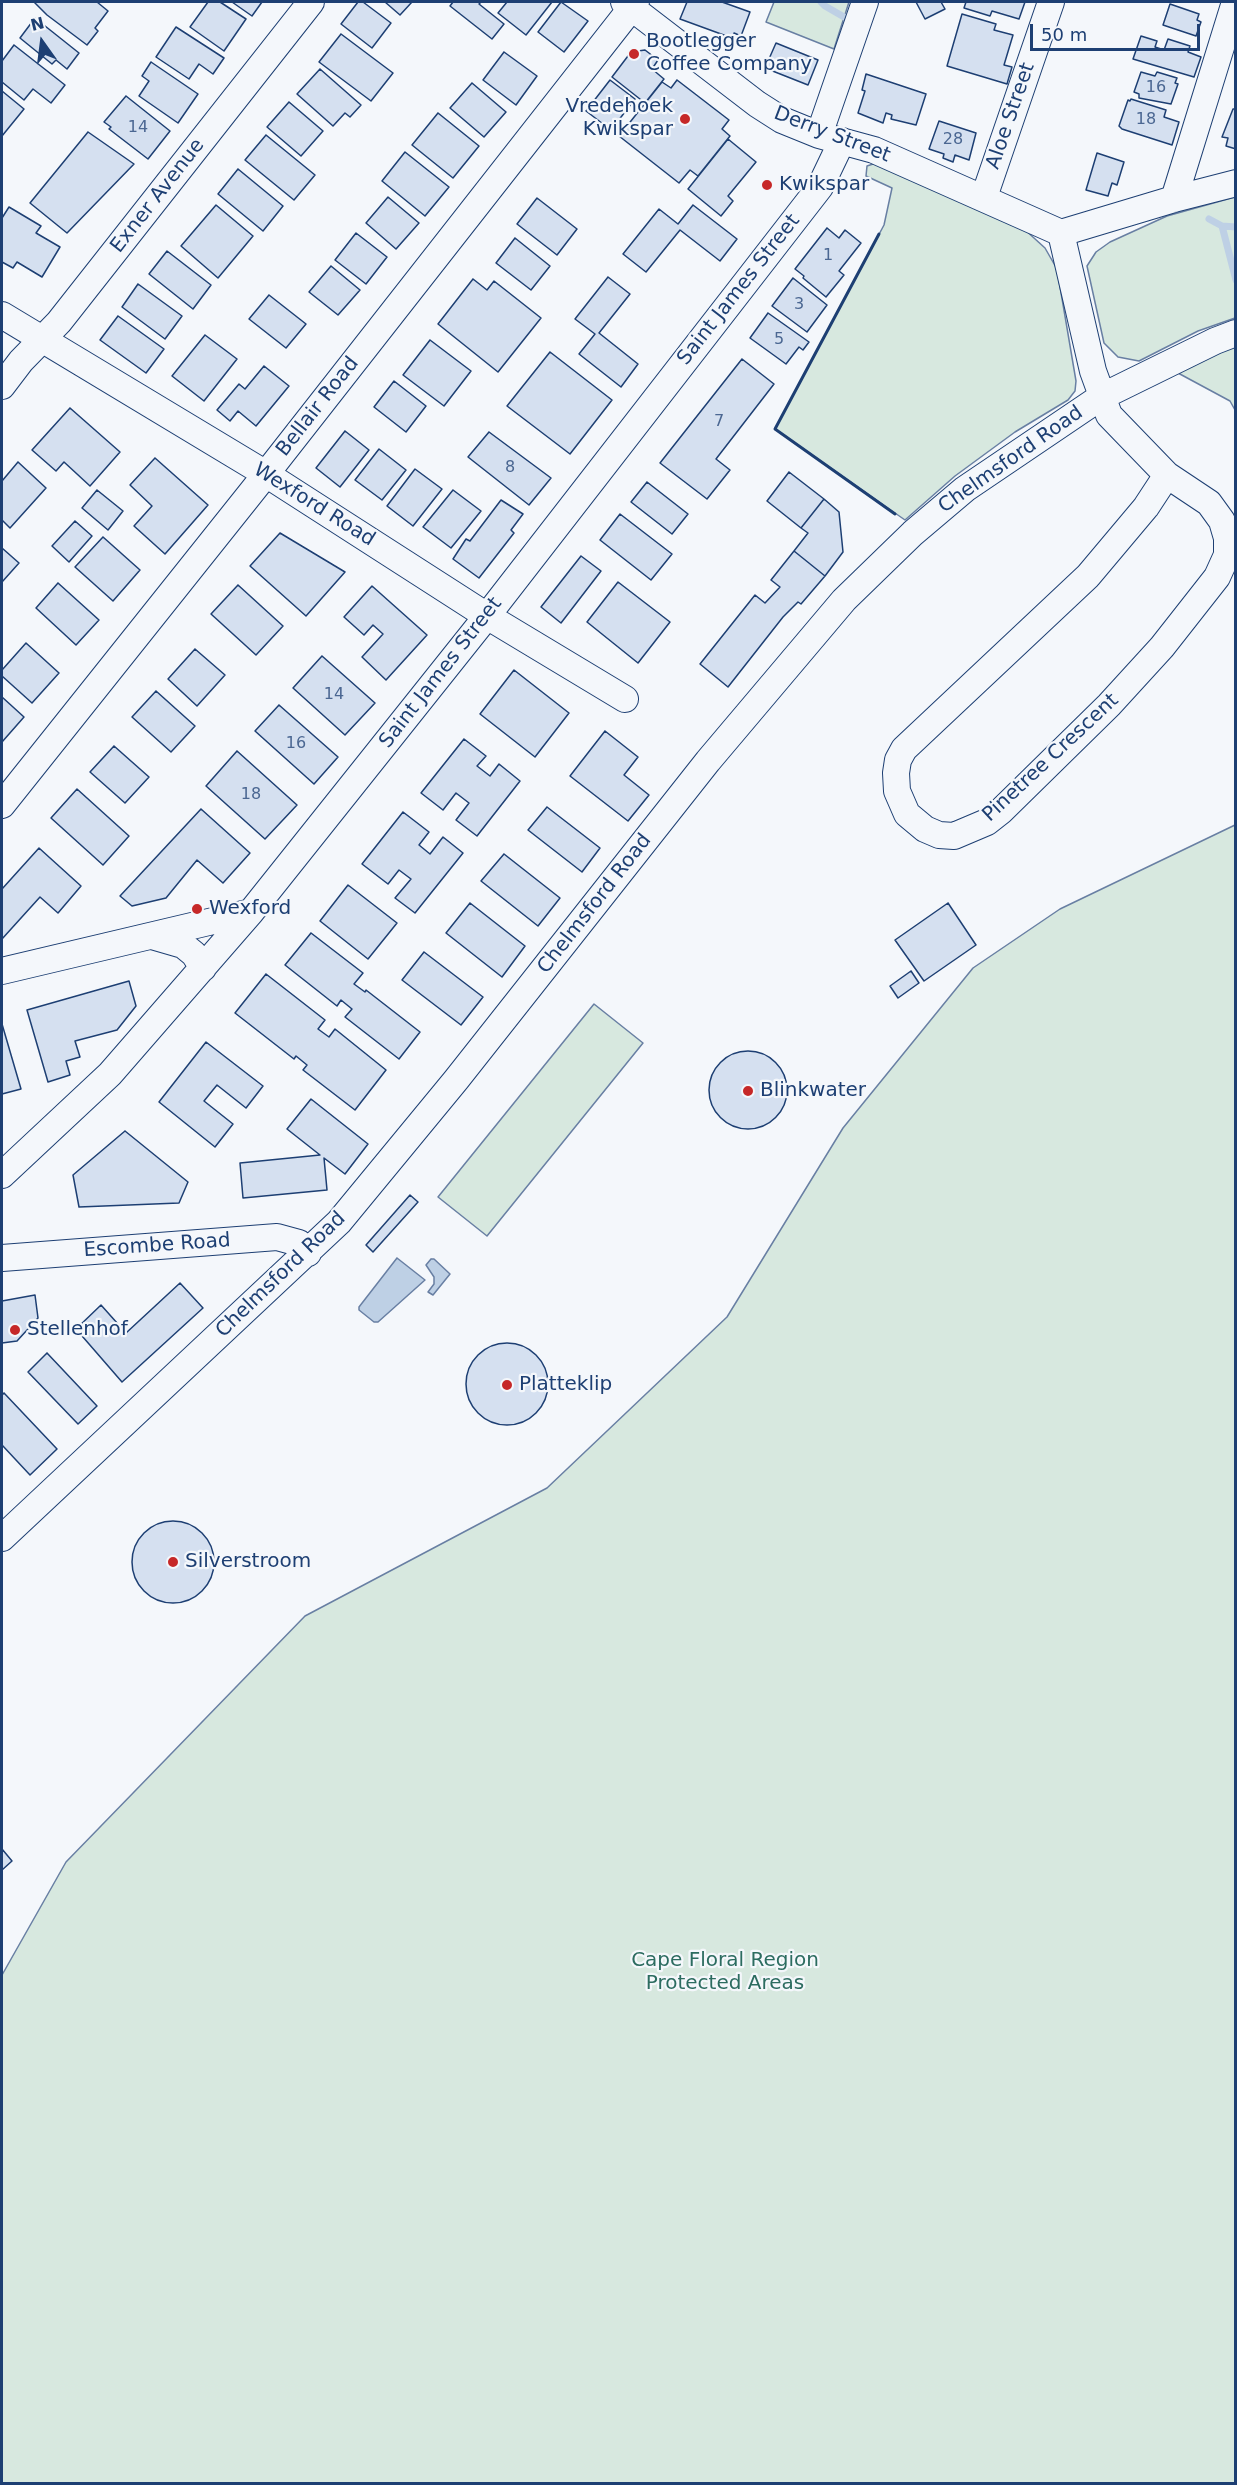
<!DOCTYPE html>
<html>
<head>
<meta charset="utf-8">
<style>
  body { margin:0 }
  #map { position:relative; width:1237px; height:2485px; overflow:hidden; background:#f4f7fb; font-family:"DejaVu Sans",sans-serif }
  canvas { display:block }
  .frame { position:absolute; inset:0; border:3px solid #1d3f73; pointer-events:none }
  .north { position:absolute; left:12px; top:12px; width:60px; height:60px; -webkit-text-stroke:4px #f4f7fb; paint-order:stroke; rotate:346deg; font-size:16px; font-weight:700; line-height:24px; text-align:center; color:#1d3f73 }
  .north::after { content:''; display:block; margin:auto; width:21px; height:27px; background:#1d3f73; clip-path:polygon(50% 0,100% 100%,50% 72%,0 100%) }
  .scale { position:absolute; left:1030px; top:24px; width:170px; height:27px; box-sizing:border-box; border:3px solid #1d3f73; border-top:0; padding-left:8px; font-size:18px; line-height:21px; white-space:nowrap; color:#1d3f73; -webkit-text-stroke:4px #f4f7fb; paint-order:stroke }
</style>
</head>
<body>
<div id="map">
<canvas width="1237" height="2485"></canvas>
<div class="frame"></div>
<div class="north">N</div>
<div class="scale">50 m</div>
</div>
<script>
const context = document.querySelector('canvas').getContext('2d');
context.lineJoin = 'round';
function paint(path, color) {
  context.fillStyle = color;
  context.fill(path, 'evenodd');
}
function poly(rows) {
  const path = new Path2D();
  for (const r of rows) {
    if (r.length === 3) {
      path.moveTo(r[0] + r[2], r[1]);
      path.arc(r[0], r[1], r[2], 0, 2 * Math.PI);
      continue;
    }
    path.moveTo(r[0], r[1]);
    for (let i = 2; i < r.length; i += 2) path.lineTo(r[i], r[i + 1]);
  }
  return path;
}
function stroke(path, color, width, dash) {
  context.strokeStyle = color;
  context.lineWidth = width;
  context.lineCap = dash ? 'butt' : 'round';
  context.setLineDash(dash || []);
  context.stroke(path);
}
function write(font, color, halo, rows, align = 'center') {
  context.font = font + ' "DejaVu Sans",sans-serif';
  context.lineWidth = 4.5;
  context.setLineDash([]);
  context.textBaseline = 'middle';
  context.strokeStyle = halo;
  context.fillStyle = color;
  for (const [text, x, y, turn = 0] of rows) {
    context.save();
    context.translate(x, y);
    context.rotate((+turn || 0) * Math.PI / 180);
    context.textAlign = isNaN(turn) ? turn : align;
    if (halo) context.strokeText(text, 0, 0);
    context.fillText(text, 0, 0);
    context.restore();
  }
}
const green = poly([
  [774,2,849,2,834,49,766,22,774,2],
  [876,163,1023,228,1045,248,1057,269,1076,381,1075,391,1068,400,1015,432,955,476,905,520,775,429,884,225,892,188,866,176,867,166,876,163],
  [1235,197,1235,318,1198,331,1139,361,1118,357,1104,343,1087,266,1096,252,1110,242,1167,216,1235,197],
  [1235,344,1235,410,1230,401,1178,373,1235,344],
  [1235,825,1235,2483,2,2483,2,1975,66,1862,305,1616,547,1488,727,1317,843,1128,973,968,1060,909,1235,825],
  [594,1004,643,1043,487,1236,438,1197,594,1004]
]);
const water = poly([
  [397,1258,425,1280,378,1322,374,1322,359,1310,359,1307,397,1258],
  [431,1259,434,1259,450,1274,433,1295,428,1292,434,1284,434,1277,426,1265,431,1259]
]);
const stream = poly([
  [821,2,825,6,844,17],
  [1209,219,1222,226,1236,227],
  [1222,226,1236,280]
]);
const building = poly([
  [34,2,97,2,108,11,95,28,98,31,87,45,47,15,34,2],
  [208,2,220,2,246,19,224,51,190,27,208,2],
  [232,2,262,2,252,16,232,2],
  [358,2,363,2,391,23,372,48,341,24,358,2],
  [385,2,412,2,400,15,385,2],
  [453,2,481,2,479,4,504,24,492,39,450,6,453,2],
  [507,2,552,2,526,35,498,13,507,2],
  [561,2,588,21,564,52,538,32,561,2],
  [687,2,722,2,750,12,741,36,734,33,732,38,680,19,687,2],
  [916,2,941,2,945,9,925,19,916,2],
  [966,2,1025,2,1019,19,992,11,990,16,964,8,966,2],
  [1170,4,1199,14,1197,20,1201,22,1196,36,1163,25,1170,4],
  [962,14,996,24,994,30,1013,35,1004,65,1012,67,1007,84,947,66,962,14],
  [35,18,79,53,67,69,56,60,52,64,20,38,35,18],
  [176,27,224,58,213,74,199,64,189,79,156,57,176,27],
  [341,34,393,73,371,101,319,62,341,34],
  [1141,36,1157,41,1155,47,1164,50,1168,39,1190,46,1188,52,1201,57,1194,77,1133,59,1141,36],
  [776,43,818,60,808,85,765,68,776,43],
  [14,45,65,85,51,103,33,89,24,100,2,82,2,61,14,45],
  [645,50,658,60,652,69,664,79,645,103,612,77,631,52,645,50],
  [504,52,537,76,516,105,483,80,504,52],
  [151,62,198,94,178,123,139,96,149,81,142,76,151,62],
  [320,69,361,105,350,117,345,113,333,126,297,94,320,69],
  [1141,72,1155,76,1157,72,1177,78,1175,83,1178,84,1171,104,1139,98,1139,94,1134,92,1141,72],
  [866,74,926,94,916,125,891,119,892,115,886,113,883,123,858,113,865,91,862,90,866,74],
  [610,80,635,99,611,130,586,111,610,80],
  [677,80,729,120,722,129,730,136,698,176,690,170,679,183,619,136,662,82,671,88,677,80],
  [472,83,506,112,484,137,450,108,472,83],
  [2,91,24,109,2,136,2,91],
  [126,96,170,131,148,159,109,129,111,127,104,122,126,96],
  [1131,99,1166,110,1164,117,1179,122,1172,145,1122,129,1119,126,1128,100,1130,101,1131,99],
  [289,102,323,131,301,156,267,127,289,102],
  [1233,109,1236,109,1236,149,1226,146,1228,138,1222,137,1233,109],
  [438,113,479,146,453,178,412,145,438,113],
  [939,121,976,133,969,160,955,155,953,162,943,158,944,154,929,149,939,121],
  [88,132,134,164,67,233,30,203,88,132],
  [266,135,315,175,294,200,245,160,266,135],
  [728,139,756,162,728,196,733,201,721,216,688,189,728,139],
  [405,152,449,187,425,216,382,181,405,152],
  [1097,153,1124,162,1117,185,1112,183,1108,196,1086,190,1097,153],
  [238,169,283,206,263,231,218,194,238,169],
  [388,197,419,223,396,249,366,223,388,197],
  [537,198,577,229,557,255,517,224,537,198],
  [216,205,253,236,218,278,181,246,216,205],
  [693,205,737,239,720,261,680,230,646,272,623,254,659,209,678,224,693,205],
  [9,207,41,226,36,233,60,247,42,277,17,262,13,268,2,262,2,218,9,207],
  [827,228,839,238,845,230,861,243,839,271,844,275,826,297,803,278,804,276,795,269,827,228],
  [356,233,387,257,366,284,335,260,356,233],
  [515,238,550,266,531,290,496,263,515,238],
  [167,251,211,285,193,309,149,274,167,251],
  [331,266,360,290,338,315,309,292,331,266],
  [608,277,630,294,599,333,638,364,621,387,579,354,595,334,575,319,608,277],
  [793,278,827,305,807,332,772,306,793,278],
  [473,279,487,290,494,281,541,318,498,372,438,324,473,279],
  [138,284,182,316,165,339,122,307,138,284],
  [269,295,306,324,286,348,249,319,269,295],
  [768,313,809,342,803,350,799,347,786,364,750,338,768,313],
  [118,316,164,349,146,373,100,340,118,316],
  [205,335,237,359,204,401,172,376,205,335],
  [430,340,471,371,444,406,403,375,430,340],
  [550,352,612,400,570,454,507,406,550,352],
  [742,359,774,384,716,459,730,470,707,499,660,463,742,359],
  [264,366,289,386,256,426,238,411,230,421,217,410,239,384,245,389,264,366],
  [394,381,426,406,406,432,374,407,394,381],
  [70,408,120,452,90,486,64,462,56,471,32,450,70,408],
  [345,431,369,450,340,487,316,468,345,431],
  [489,432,551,478,529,505,468,457,489,432],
  [379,449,406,470,382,500,355,480,379,449],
  [155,458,208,505,165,554,134,526,152,506,130,485,155,458],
  [18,462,46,488,10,528,2,520,2,481,18,462],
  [415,469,442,489,413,526,387,506,415,469],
  [789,472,824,499,801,528,767,501,789,472],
  [647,482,688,514,672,534,631,502,647,482],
  [97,490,123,511,108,530,82,508,97,490],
  [453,490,481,511,451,548,423,527,453,490],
  [824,499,839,512,843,552,825,576,794,551,808,533,801,528,824,499],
  [501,500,523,514,511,530,514,533,479,578,453,559,466,539,470,541,501,500],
  [620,514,672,554,651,580,600,540,620,514],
  [75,521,92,536,69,562,52,546,75,521],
  [280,533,345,572,306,616,250,566,280,533],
  [103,537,140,570,113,601,75,567,103,537],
  [2,548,19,563,2,582,2,548],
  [794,551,825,576,801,604,798,602,783,617,728,687,700,664,755,595,765,603,780,587,771,580,794,551],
  [581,556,601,571,561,623,541,607,581,556],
  [618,582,670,622,638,663,587,622,618,582],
  [58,583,99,620,76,645,36,608,58,583],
  [238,585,283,626,256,655,211,614,238,585],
  [372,586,427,635,386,680,362,657,383,634,373,625,364,635,344,617,372,586],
  [26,643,59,673,32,703,2,676,2,670,26,643],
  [195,649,225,675,197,706,168,679,195,649],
  [322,656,375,703,345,735,293,688,322,656],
  [514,670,569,713,535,757,480,714,514,670],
  [156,691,195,726,171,752,132,717,156,691],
  [2,697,24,717,2,742,2,697],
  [279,705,338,757,314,784,255,731,279,705],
  [605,731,638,757,624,775,649,795,628,821,570,776,605,731],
  [464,739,486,756,477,766,490,776,499,764,520,781,477,836,456,820,469,803,456,793,443,810,421,793,464,739],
  [114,746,149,777,125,803,90,772,114,746],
  [237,751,297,805,265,839,206,786,237,751],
  [77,789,129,836,103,865,51,818,77,789],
  [547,807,600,848,582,872,528,830,547,807],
  [201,809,250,853,223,883,197,860,166,898,132,906,120,896,201,809],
  [403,812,429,832,419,845,430,854,443,837,463,853,415,913,395,898,411,879,399,870,388,884,362,864,403,812],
  [39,848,81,886,58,913,40,897,2,939,2,889,39,848],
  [504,854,560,898,538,926,481,881,504,854],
  [348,885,397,923,368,959,320,921,348,885],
  [470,903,525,946,502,977,446,933,470,903],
  [948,903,976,945,924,981,895,940,948,903],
  [311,933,363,973,354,984,365,992,366,990,420,1032,399,1059,345,1017,352,1009,341,1000,337,1006,285,965,311,933],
  [424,952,483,997,461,1025,402,980,424,952],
  [911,971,919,983,898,998,890,986,911,971],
  [266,974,325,1020,318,1029,329,1037,335,1029,386,1070,355,1110,303,1070,307,1065,296,1056,294,1059,235,1013,266,974],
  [129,981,136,1006,117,1030,75,1041,80,1057,66,1061,70,1075,48,1082,27,1010,129,981],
  [2,1024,21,1089,2,1094,2,1024],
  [206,1042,263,1086,246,1108,217,1085,204,1101,233,1124,215,1147,159,1102,206,1042],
  [748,1090,39],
  [311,1099,368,1144,345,1174,324,1158,327,1190,243,1198,240,1163,320,1155,287,1129,311,1099],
  [125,1131,188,1182,179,1203,79,1207,73,1175,125,1131],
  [410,1195,418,1202,373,1252,366,1245,410,1195],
  [180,1283,203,1308,122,1382,76,1329,101,1305,126,1333,180,1283],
  [35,1295,38,1318,17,1341,2,1343,2,1301,35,1295],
  [507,1384,41],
  [47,1353,97,1406,78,1424,28,1372,47,1353],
  [4,1393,57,1449,30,1475,2,1445,2,1395,4,1393],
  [173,1562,41],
  [2,1849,12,1861,2,1870,2,1849]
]);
const minor = poly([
  [624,2,757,104,782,120,819,135,874,150,1061,233,1174,199,1236,183],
  [819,135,865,2],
  [984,197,1051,2],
  [1174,199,1235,2],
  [1061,233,1093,371,1109,415,1167,475,1209,503,1222,521,1227,538,1227,555,1217,577,1162,647,1109,705,1001,811,987,822,954,836,939,835,925,829,907,814,897,791,896,773,898,760,904,749,1088,576,1146,507,1167,475],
  [2,315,266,474,487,616,625,699],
  [2,386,21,361,59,322,311,2],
  [2,805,266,474,636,2],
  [152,936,183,945,194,954,203,968],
  [2,971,251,912],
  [2,1175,110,1074,251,912,487,616,820,187,842,141],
  [2,1258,277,1237,299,1243,308,1253],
  [2,1538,339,1222,456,1080,708,761,844,600,913,533,965,489,1101,397,1215,341,1236,333]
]);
const wall = poly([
  [879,234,775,429,895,514]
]);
const markers = [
  [634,54,6,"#c62828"],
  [685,119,6,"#c62828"],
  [767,185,6,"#c62828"],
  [197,909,6,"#c62828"],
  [748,1091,6,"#c62828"],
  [15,1330,6,"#c62828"],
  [507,1385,6,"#c62828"],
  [173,1562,6,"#c62828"]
];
const numberNames = [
  ["16",1156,88],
  ["18",1146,120],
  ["14",138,128],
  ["28",953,140],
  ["1",828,256],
  ["3",799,305],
  ["5",779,340],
  ["7",719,422],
  ["8",510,468],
  ["14",334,695],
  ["16",296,744],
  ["18",251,795]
];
const poiNames = [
  ["Bootlegger",646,42],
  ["Coffee Company",646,65],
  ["Vredehoek",673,107,"right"],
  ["Kwikspar",673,130,"right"],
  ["Kwikspar",779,185],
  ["Wexford",209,909],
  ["Blinkwater",760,1091],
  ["Stellenhof",27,1330],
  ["Platteklip",519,1385],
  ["Silverstroom",185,1562]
];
const streetNames = [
  ["Aloe Street",1011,116,-71],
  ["Derry Street",832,135,21],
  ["Exner Avenue",158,196,-52],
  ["Saint James Street",739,290,-52],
  ["Bellair Road",318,407,-52],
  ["Chelmsford Road",1011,460,-35],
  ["Wexford Road",314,505,32],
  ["Saint James Street",441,673,-52],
  ["Pinetree Crescent",1051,758,-43],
  ["Chelmsford Road",595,904,-52],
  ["Escombe Road",157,1246,-4],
  ["Chelmsford Road",281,1275,-44]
];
const parkNames = [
  ["Cape Floral Region",725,1961],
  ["Protected Areas",725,1984]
];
paint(green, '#d7e8df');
stroke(green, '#687fa3', 1.5);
paint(water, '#bed0e5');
stroke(water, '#687fa3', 1.5);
stroke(stream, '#bed0e5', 7);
paint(building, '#d5e0f0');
stroke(building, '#1d3f73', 1.5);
stroke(minor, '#1d3f73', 28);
stroke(minor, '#f4f7fb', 26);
stroke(wall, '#1d3f73', 3);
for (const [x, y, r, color] of markers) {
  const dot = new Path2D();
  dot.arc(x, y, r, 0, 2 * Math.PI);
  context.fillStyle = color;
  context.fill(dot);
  stroke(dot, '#f4f7fb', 2);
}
write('16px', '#4b6792', null, numberNames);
write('20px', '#1d3f73', '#f4f7fb', poiNames, 'left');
write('20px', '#1d3f73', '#f4f7fb', streetNames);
write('20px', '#2c6c60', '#f4f7fb', parkNames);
</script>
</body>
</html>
